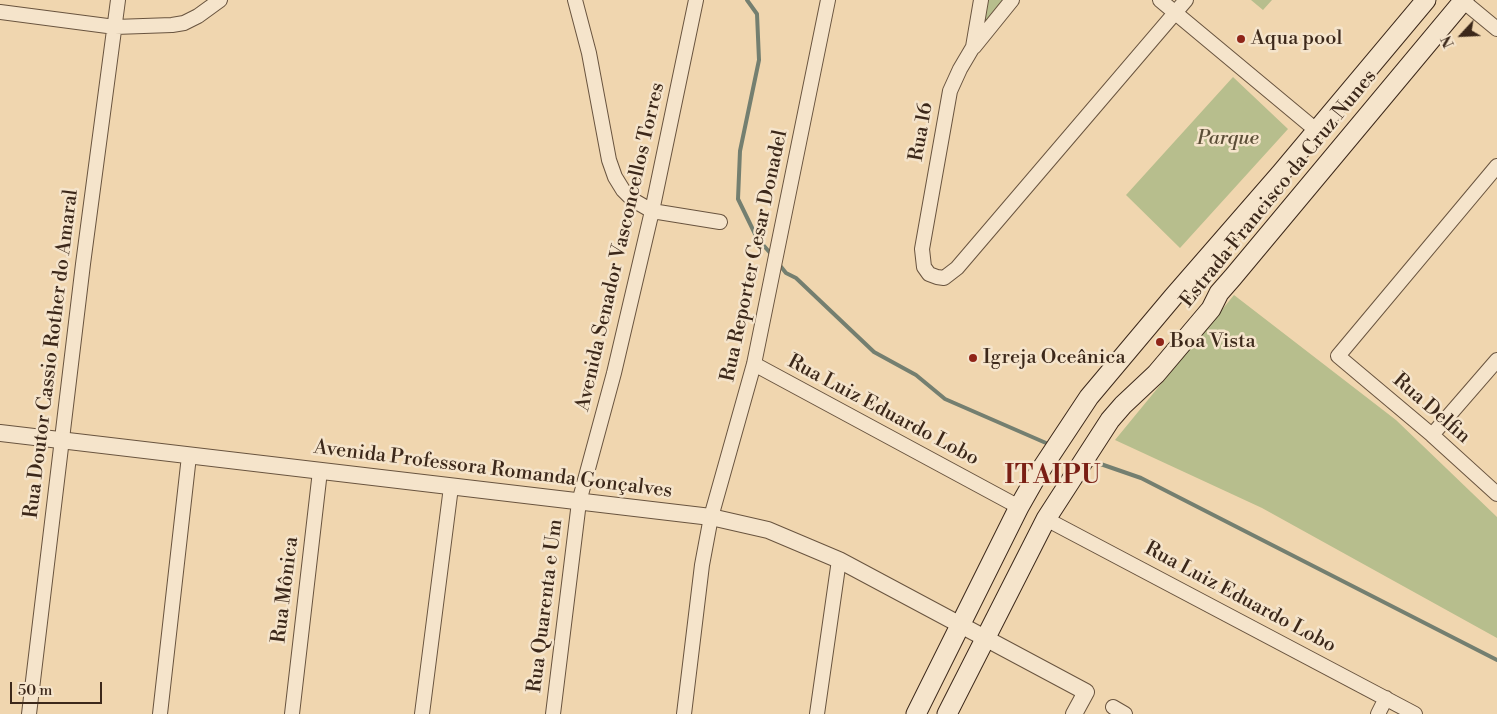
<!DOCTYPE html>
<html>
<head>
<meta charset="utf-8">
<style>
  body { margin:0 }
  #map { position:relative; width:1497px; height:714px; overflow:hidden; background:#f0d6af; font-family:"Libre Bodoni",serif }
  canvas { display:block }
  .north { position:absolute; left:1437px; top:10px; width:50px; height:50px; -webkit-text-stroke:4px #f5e4cb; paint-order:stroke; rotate:245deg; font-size:14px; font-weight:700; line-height:20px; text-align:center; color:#3c281a }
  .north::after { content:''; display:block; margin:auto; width:18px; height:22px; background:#3c281a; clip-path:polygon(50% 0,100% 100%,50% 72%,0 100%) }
  .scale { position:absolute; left:10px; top:682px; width:92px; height:22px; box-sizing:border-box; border:2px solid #3c281a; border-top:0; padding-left:6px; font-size:15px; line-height:18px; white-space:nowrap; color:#3c281a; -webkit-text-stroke:4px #f5e4cb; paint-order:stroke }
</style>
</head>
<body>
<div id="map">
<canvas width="1497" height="714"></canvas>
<div class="north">N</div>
<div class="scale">50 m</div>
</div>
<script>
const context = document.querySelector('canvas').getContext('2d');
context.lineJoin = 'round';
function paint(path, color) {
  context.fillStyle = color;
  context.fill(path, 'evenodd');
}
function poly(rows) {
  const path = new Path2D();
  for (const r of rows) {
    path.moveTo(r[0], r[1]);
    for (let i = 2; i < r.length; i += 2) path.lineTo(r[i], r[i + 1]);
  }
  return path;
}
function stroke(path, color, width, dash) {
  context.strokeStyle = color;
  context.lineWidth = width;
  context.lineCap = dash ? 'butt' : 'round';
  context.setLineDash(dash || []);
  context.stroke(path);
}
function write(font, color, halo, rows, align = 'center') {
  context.font = font + ' "Libre Bodoni",serif';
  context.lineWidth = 5;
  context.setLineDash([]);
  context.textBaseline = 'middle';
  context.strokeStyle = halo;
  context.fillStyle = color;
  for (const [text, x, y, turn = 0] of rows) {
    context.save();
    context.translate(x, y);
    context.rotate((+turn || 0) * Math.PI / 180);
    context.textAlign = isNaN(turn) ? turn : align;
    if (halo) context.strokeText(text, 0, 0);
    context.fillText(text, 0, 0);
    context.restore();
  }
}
const green = poly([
  [984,0,1007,0,979,30],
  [1251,0,1272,0,1263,10],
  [1233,77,1288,129,1180,248,1126,195],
  [1234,295,1396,420,1497,517,1497,638,1262,508,1115,440]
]);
const stream = poly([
  [747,0,757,14,759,60,740,151,738,199,757,238,772,255],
  [778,263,786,273,796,278,874,352,916,375,945,399,1046,443],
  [1092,461,1141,478,1497,660]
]);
const minor = poly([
  [575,0,589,53,609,160,615,177,623,190,633,200,652,211,720,222],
  [981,0,973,47,960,69,950,91,922,249,924,267,929,274,937,277,944,278,957,268,1186,0],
  [1160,0,1316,130],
  [1463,1,1497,29],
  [0,12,115,27,172,25,184,23,198,16,220,0],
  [974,47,1012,0],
  [1497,166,1338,356,1432,435,1497,494],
  [754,364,1019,507],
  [1432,435,1497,360],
  [1046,519,1415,714],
  [1113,707,1125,714],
  [29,714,83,264,118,0],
  [160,714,189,456],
  [292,714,320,471],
  [422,714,451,487],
  [553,714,579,502,614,373,652,211,696,0],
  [684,714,702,565,711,517,754,364,828,0],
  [817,714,839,560],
  [1378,714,1386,698]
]);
const tertiary = poly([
  [0,433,711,517,768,530,839,560,1086,692,1074,714]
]);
const secondary = poly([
  [916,714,1019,507,1036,477,1089,397,1173,297,1281,173,1426,0],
  [947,714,1046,519,1110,420,1123,405,1156,374,1211,309,1219,293,1233,277,1464,0]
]);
const markers = [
  [1241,39,5,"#8f2418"],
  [1160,342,5,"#8f2418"],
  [973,358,5,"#8f2418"]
];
const poiNames = [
  ["Aqua pool",1251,39],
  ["Boa Vista",1170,342],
  ["Igreja Oceânica",983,358]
];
const streetNames = [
  ["Rua 16",922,132,-80],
  ["Estrada Francisco da Cruz Nunes",1279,189,-51],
  ["Avenida Senador Vasconcellos Torres",621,247,-77],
  ["Rua Reporter Cesar Donadel",755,256,-78],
  ["Rua Doutor Cassio Rother do Amaral",52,354,-83],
  ["Rua Delfin",1431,409,41],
  ["Rua Luiz Eduardo Lobo",883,411,28],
  ["Avenida Professora Romanda Gonçalves",493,470,7],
  ["Rua Mônica",286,590,-83],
  ["Rua Luiz Eduardo Lobo",1240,598,28],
  ["Rua Quarenta e Um",546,606,-83]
];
const parkNames = [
  ["Parque",1228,139]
];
const districtNames = [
  ["ITAIPU",1053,477]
];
paint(green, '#b7be8d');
stroke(stream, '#747f70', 4);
stroke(minor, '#69543f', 16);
stroke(tertiary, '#69543f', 18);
stroke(secondary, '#3c281a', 21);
stroke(minor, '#f5e4cb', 14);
stroke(tertiary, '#f5e4cb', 16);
stroke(secondary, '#f5e4cb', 19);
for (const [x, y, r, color] of markers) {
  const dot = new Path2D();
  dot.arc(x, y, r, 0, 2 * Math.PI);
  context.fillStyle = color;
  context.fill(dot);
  stroke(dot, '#f5e4cb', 2);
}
write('20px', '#3c281a', '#f5e4cb', poiNames, 'left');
write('20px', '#3c281a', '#f5e4cb', streetNames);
write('italic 20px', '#5b4e37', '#f5e4cb', parkNames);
context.letterSpacing = '1px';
write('bold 25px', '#7a1f14', '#f5e4cb', districtNames);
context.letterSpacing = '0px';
</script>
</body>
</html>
